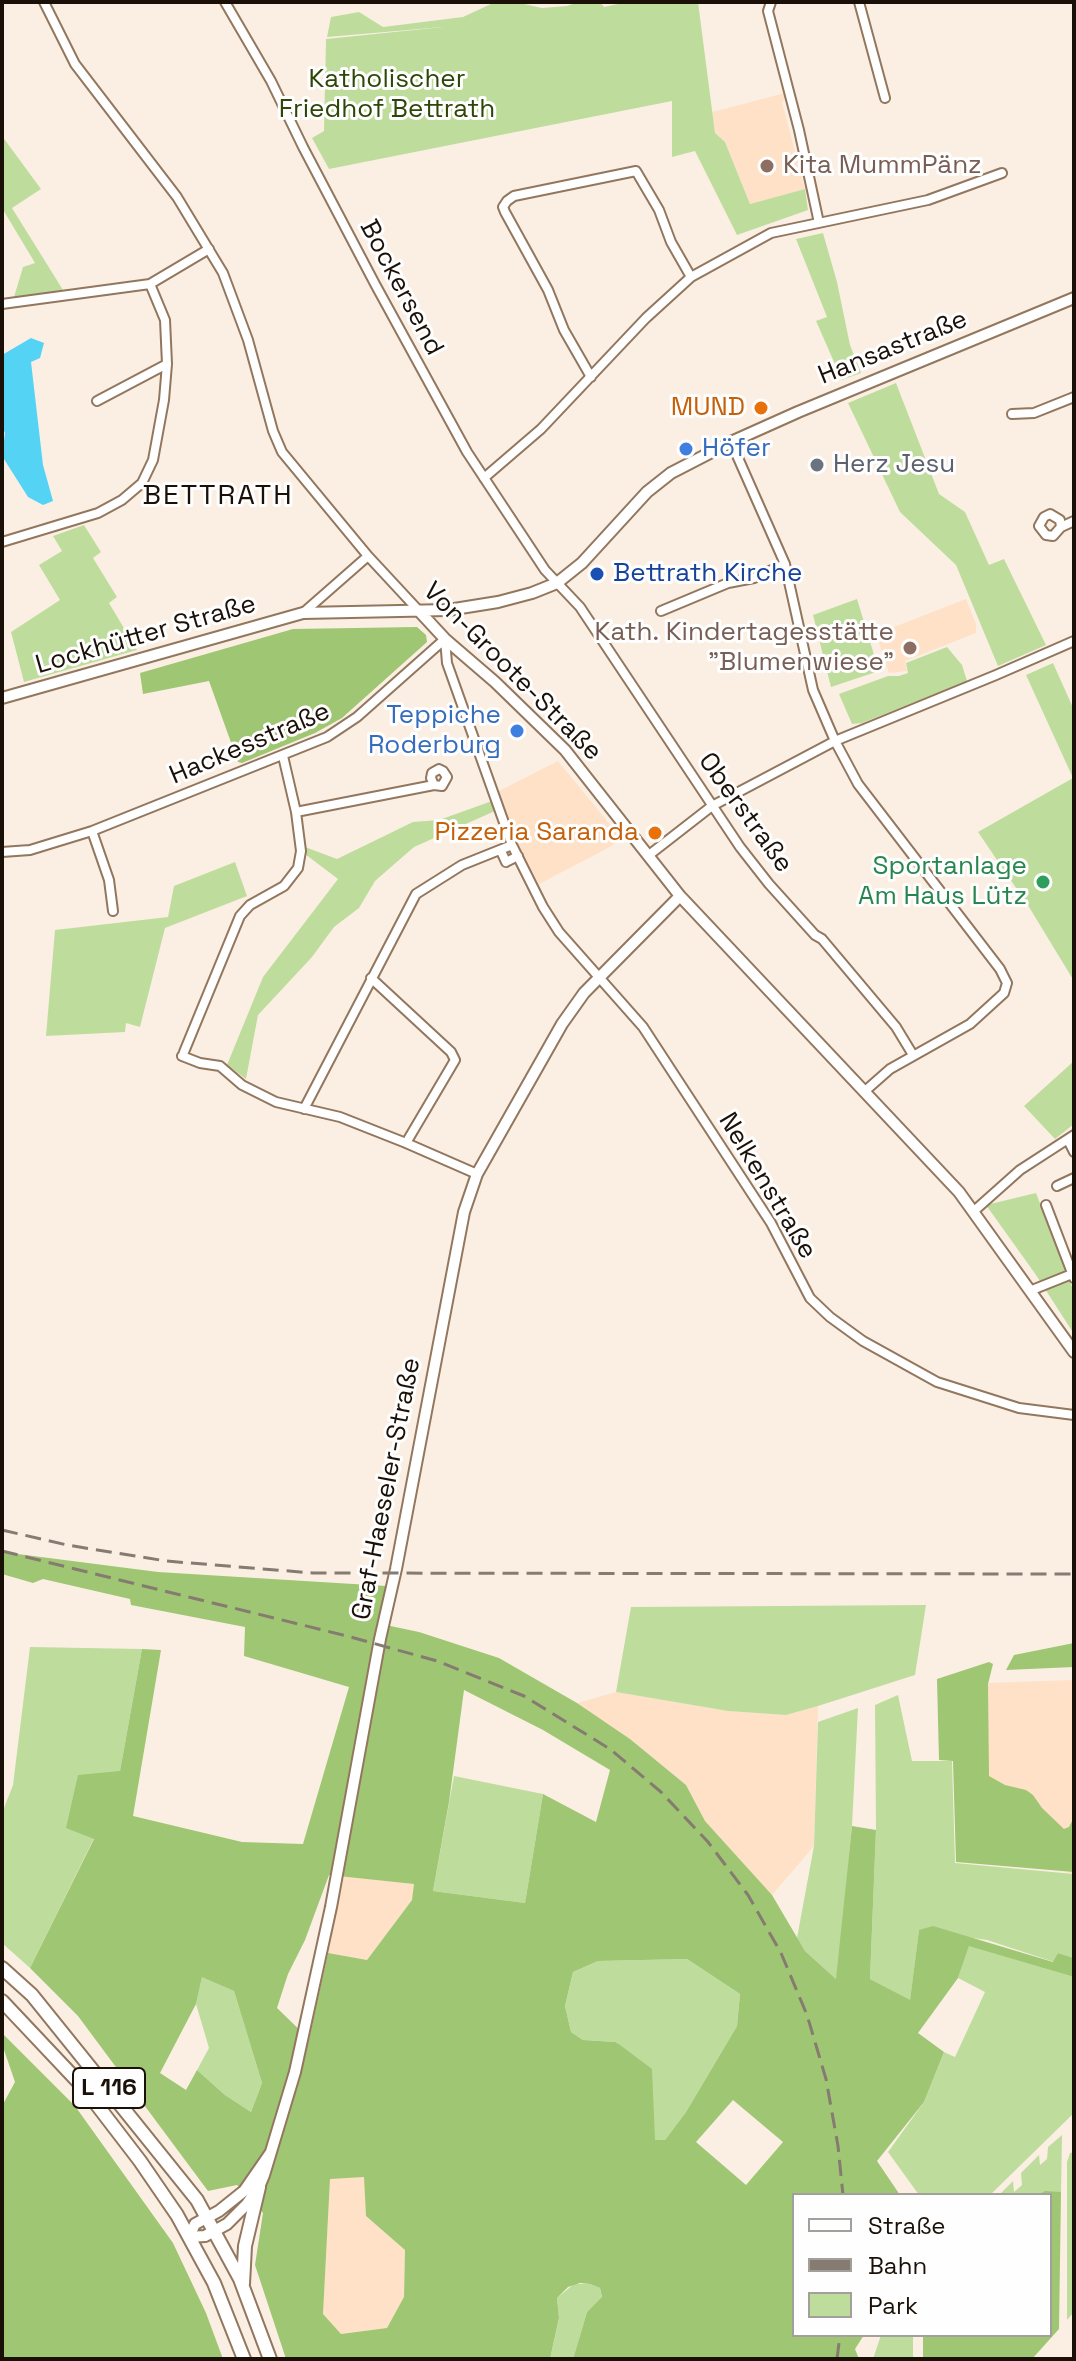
<!DOCTYPE html>
<html>
<head>
<meta charset="utf-8">
<style>
  body { margin:0 }
  #map { position:relative; width:1076px; height:2361px; overflow:hidden; background:#fbefe4; font-family:"Space Grotesk",sans-serif }
  canvas { display:block }
  .frame { position:absolute; inset:0; border:4px solid #1a1007; pointer-events:none }
  .legend { position:absolute; left:792px; top:2193px; width:260px; height:144px; box-sizing:border-box; background:#fefefe; border:2px solid #a39f9b; margin:0; padding:10px 14px; list-style:none; font-size:24px; color:#1a1007 }
  .legend li { display:flex; align-items:center; gap:16px; height:40px }
  .legend b { width:40px; border:2px solid #a39f9b }
</style>
</head>
<body>
<div id="map">
<canvas width="1076" height="2361"></canvas>
<div class="frame"></div>
<ul class="legend">
<li><b style="height:10px;background:#fff"></b>Straße</li>
<li><b style="height:10px;background:#867b71"></b>Bahn</li>
<li><b style="height:22px;background:#bedd9d"></b>Park</li>
</ul>
</div>
<script>
const context = document.querySelector('canvas').getContext('2d');
context.lineJoin = 'round';
function paint(path, color) {
  context.fillStyle = color;
  context.fill(path, 'evenodd');
}
function poly(rows) {
  const path = new Path2D();
  for (const r of rows) {
    path.moveTo(r[0], r[1]);
    for (let i = 2; i < r.length; i += 2) path.lineTo(r[i], r[i + 1]);
  }
  return path;
}
function stroke(path, color, width, dash) {
  context.strokeStyle = color;
  context.lineWidth = width;
  context.lineCap = dash ? 'butt' : 'round';
  context.setLineDash(dash || []);
  context.stroke(path);
}
function write(font, color, halo, rows, align = 'center') {
  context.font = font + ' "Space Grotesk",sans-serif';
  context.lineWidth = 6;
  context.setLineDash([]);
  context.textBaseline = 'middle';
  context.strokeStyle = halo;
  context.fillStyle = color;
  for (const [text, x, y, turn = 0] of rows) {
    context.save();
    context.translate(x, y);
    context.rotate((+turn || 0) * Math.PI / 180);
    context.textAlign = isNaN(turn) ? turn : align;
    if (halo) context.strokeText(text, 0, 0);
    context.fillText(text, 0, 0);
    context.restore();
  }
}
const built = poly([
  [785,93,786,98,782,102,805,189,750,204,725,142,715,133,712,112],
  [966,599,976,624,976,633,905,661,907,671,889,673,876,634],
  [558,761,621,838,610,847,539,884,515,839,497,792],
  [1074,1680,1074,1874,979,1851,986,1683],
  [616,1692,728,1711,786,1715,818,1706,814,1846,772,1895,705,1821,686,1785,630,1739,577,1703],
  [344,1876,415,1884,412,1900,367,1960,328,1953],
  [365,2177,366,2216,405,2250,404,2298,387,2328,341,2334,323,2314,330,2178]
]);
const green = poly([
  [515,2,542,8,567,6,578,2,600,2,604,7,627,2,698,2,715,133,725,142,750,204,805,189,808,210,737,235,695,151,672,157,672,101,329,169,312,138,324,131,326,39,443,27,327,37,331,17,359,12,383,27,463,17,493,3],
  [2,136,41,189,12,208,63,290,14,297,23,267,35,263,2,208],
  [823,233,837,282,850,345,861,373,842,380,816,321,827,317,796,239],
  [896,383,939,494,965,512,989,565,1004,559,1046,645,998,666,956,565,900,512,848,403],
  [84,525,101,552,93,558,117,597,109,603,137,650,24,682,11,632,60,600,39,565,62,551,53,536],
  [857,599,879,671,831,687,813,615],
  [947,647,962,665,967,681,862,723,852,724,839,694,888,676,899,676,908,673,906,663],
  [1053,663,1074,710,1074,981,1029,907,978,832,1073,778,1026,675],
  [492,801,495,811,414,847,375,881,359,908,334,927,312,957,258,1015,246,1079,227,1065,263,977,338,879,305,854,305,847,337,859,413,822,439,820],
  [235,862,247,896,165,928,140,1027,126,1023,125,1032,46,1036,55,930,168,917,174,886],
  [1074,1061,1074,1124,1055,1139,1024,1106],
  [1036,1193,1074,1292,1074,1334,1036,1275,986,1205],
  [926,1605,915,1675,818,1706,786,1715,728,1711,616,1692,631,1607],
  [30,1647,142,1649,120,1771,94,1838,30,1968,2,1943,2,1813,13,1785],
  [898,1695,912,1761,952,1761,955,1863,1074,1874,1074,1958,1058,1953,1054,1962,987,1940,919,1930,910,2001,870,1979,876,1830,875,1705],
  [858,1708,852,1826,837,1980,805,1951,797,1938,814,1846,818,1722],
  [454,1776,543,1794,525,1903,433,1891],
  [969,1945,1074,1977,1074,2113,990,2195,919,2195,888,2152,924,2102,944,2052,955,2057,985,1992,958,1978],
  [687,1959,740,1994,737,2026,686,2112,665,2140,654,2140,652,2092,617,2042,583,2040,571,2032,565,2006,573,1972,598,1961],
  [202,1976,234,1991,262,2083,251,2112,225,2095,197,2070,209,2048,196,2004],
  [1062,2135,1061,2192,999,2195,1013,2181,1014,2192,1022,2185,1021,2173,1039,2155,1040,2165,1047,2159,1048,2147],
  [1074,2152,1074,2312,1067,2320,1067,2162,1070,2153],
  [574,2284,590,2284,600,2288,602,2298,587,2312,573,2359,550,2359,559,2319,557,2298],
  [881,2335,913,2335,913,2359,873,2359]
]);
const forest = poly([
  [417,627,426,635,427,642,342,718,315,733,242,763,238,762,209,681,143,694,140,673,293,629],
  [2,1552,158,1572,386,1586,381,1624,419,1632,499,1658,577,1703,630,1739,686,1785,705,1821,772,1895,805,1951,836,1979,852,1826,876,1830,870,1979,910,2000,919,1930,933,1926,1053,1962,1058,1953,1074,1958,1074,1977,969,1946,958,1978,918,2033,944,2052,924,2102,877,2161,900,2195,794,2195,794,2335,864,2335,855,2349,859,2359,573,2359,587,2312,602,2297,600,2288,590,2284,580,2283,568,2287,557,2298,559,2318,550,2359,286,2359,255,2265,263,2213,237,2185,208,2191,78,2016,30,1968,94,1839,66,1828,78,1775,120,1771,142,1649,161,1650,133,1816,242,1842,303,1844,349,1687,244,1656,245,1627,131,1605,130,1599,43,1579,33,1583,2,1574],
  [464,1690,543,1730,610,1770,596,1822,543,1794,525,1903,433,1891,449,1802],
  [329,1875,414,1884,412,1900,367,1960,328,1953,309,2039,277,2008,288,1974,305,1940],
  [687,1959,740,1994,737,2026,686,2112,665,2140,655,2140,652,2069,616,2042,583,2040,571,2032,565,2006,573,1972,598,1961],
  [202,1977,234,1991,262,2083,251,2112,225,2095,197,2070,186,2090,160,2073,196,2004],
  [733,2100,783,2142,746,2185,696,2142],
  [364,2177,366,2216,405,2250,404,2297,387,2328,341,2334,323,2314,330,2179],
  [1074,1643,1074,1667,1006,1670,1014,1655],
  [989,1662,993,1664,988,1684,989,1776,1005,1785,1026,1790,1033,1795,1042,1808,1064,1829,1069,1827,1074,1817,1074,1872,956,1862,953,1761,939,1760,937,1679],
  [2,2033,75,2106,173,2243,206,2313,223,2359,2,2358,2,2106,15,2082,2,2044],
  [1045,2191,1061,2192,1059,2329,1032,2359,923,2359,923,2335,1050,2335,1050,2195,1038,2195]
]);
const water = poly([
  [31,338,44,343,40,358,31,362,43,465,53,501,43,505,28,497,2,456,5,433,2,426,2,355]
]);
const minor = poly([
  [44,2,75,64,177,197,223,273,248,340,273,431,282,452,368,556,420,612],
  [225,2,271,81,303,147,375,284,467,452,545,570,580,607,740,847,769,884,815,935,822,939,896,1027,913,1055],
  [771,2,768,11,799,130,819,223],
  [859,2,885,98],
  [2,304,150,284,209,249],
  [591,377,564,330,548,290,505,212,503,207,507,201,514,196,636,171,659,210,671,242,691,277],
  [97,401,167,364],
  [1012,414,1034,413,1074,397],
  [731,442,785,564,813,690,835,741,858,784,1000,969,1007,983,1004,993,970,1024,890,1069,865,1091],
  [484,478,541,429,646,318,691,277,771,233,928,200,1002,173],
  [1061,527,1060,520,1050,514,1044,517,1039,526,1046,535,1053,536,1061,527,1074,521],
  [2,542,98,513,122,500,142,483,153,460,164,400,167,364,165,320,150,284],
  [661,611,728,583,754,578,785,564],
  [303,613,368,556],
  [445,639,447,663,512,845,543,907,559,932,643,1027,771,1223,810,1298,830,1317,863,1341,937,1382,1019,1408,1074,1415],
  [296,812,434,785,442,786,447,777,443,771,439,769,432,773,431,778,434,785],
  [92,831,109,880,113,911],
  [501,851,506,862,518,856],
  [2,852,30,850,92,831,327,737,357,717,445,639],
  [649,855,712,806,835,741,996,675,1074,641],
  [371,978,451,1052,455,1060,406,1143],
  [184,1052,240,916,250,905,284,886,298,868,301,851,296,812,283,756],
  [182,1056,200,1063,220,1066,242,1085,276,1102,340,1117,406,1143,477,1174],
  [304,1109,416,894,462,865,512,845],
  [1068,1140,1074,1152],
  [1057,1186,1074,1178],
  [1046,1205,1074,1278],
  [974,1211,1020,1170,1074,1135],
  [1032,1290,1072,1274]
]);
const tertiary = poly([
  [420,612,445,639,495,682,565,750,680,896,959,1192,1074,1352],
  [2,698,303,613,448,610,498,602,532,593,557,583,582,563,647,492,671,473,731,442,798,412,1074,298],
  [271,2152,244,2191,219,2211,195,2224,189,2237,205,2236,227,2224,247,2204,259,2187,264,2175,295,2072,331,1907,380,1639,396,1569,464,1212,477,1174,562,1024,584,993,680,896]
]);
const primary = poly([
  [2,1968,32,1995,197,2200,240,2279,270,2359],
  [2,2001,84,2088,140,2161,177,2215,214,2283,244,2359],
  [243,2284,245,2246,259,2187]
]);
const rail = poly([
  [2,1530,67,1545,166,1561,313,1573,1074,1574],
  [2,1551,347,1636,437,1661,524,1696,610,1749,661,1792,708,1842,748,1895,781,1953,807,2015,826,2079,838,2146,843,2195],
  [837,2359,840,2335]
]);
const markers = [
  [767,166,8,"#8d6e63"],
  [761,408,8,"#e8710a"],
  [686,449,8,"#3f7fe0"],
  [817,465,8,"#6b7280"],
  [597,574,8,"#1a4fb4"],
  [910,648,8,"#8d6e63"],
  [517,731,8,"#3f7fe0"],
  [655,833,8,"#e8710a"],
  [1043,882,8,"#2e9e5b"]
];
const shields = [
  [109,2088,72]
];
const shieldNames = [
  ["L 116",109,2088]
];
const parkNames = [
  ["Katholischer",387,80],
  ["Friedhof Bettrath",387,110]
];
const educationNames = [
  ["Kita MummPänz",783,166],
  ["Kath. Kindertagesstätte",894,633,"right"],
  ["\"Blumenwiese\"",894,663,"right"]
];
const streetNames = [
  ["Bockersend",401,288,62],
  ["Hansastraße",893,348,-22],
  ["Lockhütter Straße",146,635,-16],
  ["Von-Groote-Straße",512,672,45],
  ["Hackesstraße",250,744,-23],
  ["Oberstraße",745,813,54],
  ["Nelkenstraße",767,1186,59],
  ["Graf-Haeseler-Straße",387,1489,-79]
];
const foodNames = [
  ["MUND",745,408],
  ["Pizzeria Saranda",639,833]
];
const shopNames = [
  ["Höfer",702,449],
  ["Teppiche",501,716,"right"],
  ["Roderburg",501,746,"right"]
];
const worshipNames = [
  ["Herz Jesu",833,465]
];
const transitNames = [
  ["Bettrath Kirche",613,574]
];
const leisureNames = [
  ["Sportanlage",1027,867],
  ["Am Haus Lütz",1027,897]
];
const neighbourhoodNames = [
  ["BETTRATH",218,496]
];
paint(built, '#fee1c7');
paint(green, '#bedd9d');
paint(forest, '#9fc672');
paint(water, '#54d3f5');
stroke(minor, '#92775e', 12);
stroke(tertiary, '#92775e', 14);
stroke(primary, '#92775e', 16);
stroke(minor, '#fff', 8);
stroke(tertiary, '#fff', 10);
stroke(primary, '#fff', 12);
stroke(rail, '#867b71', 3, [16, 8]);
for (const [x, y, r, color] of markers) {
  const dot = new Path2D();
  dot.arc(x, y, r, 0, 2 * Math.PI);
  context.fillStyle = color;
  context.fill(dot);
  stroke(dot, '#fefefe', 3);
}
for (const [x, y, w] of shields) {
  const box = new Path2D();
  box.roundRect(x - w / 2, y - 20, w, 40, 6);
  context.fillStyle = '#fefefe';
  context.fill(box);
  stroke(box, '#1a1007', 2);
}
write('bold 24px', '#1a1007', null, shieldNames);
write('26px', '#2e4607', '#fefefe', parkNames);
write('26px', '#785e54', '#fefefe', educationNames, 'left');
write('26px', '#1a1007', '#fefefe', streetNames);
write('26px', '#c56008', '#fefefe', foodNames, 'right');
write('26px', '#366cbe', '#fefefe', shopNames, 'left');
write('26px', '#5b616d', '#fefefe', worshipNames, 'left');
write('26px', '#164399', '#fefefe', transitNames, 'left');
write('26px', '#27864d', '#fefefe', leisureNames, 'right');
context.letterSpacing = '2px';
write('28px', '#1a1007', '#fefefe', neighbourhoodNames);
context.letterSpacing = '0px';
</script>
</body>
</html>
